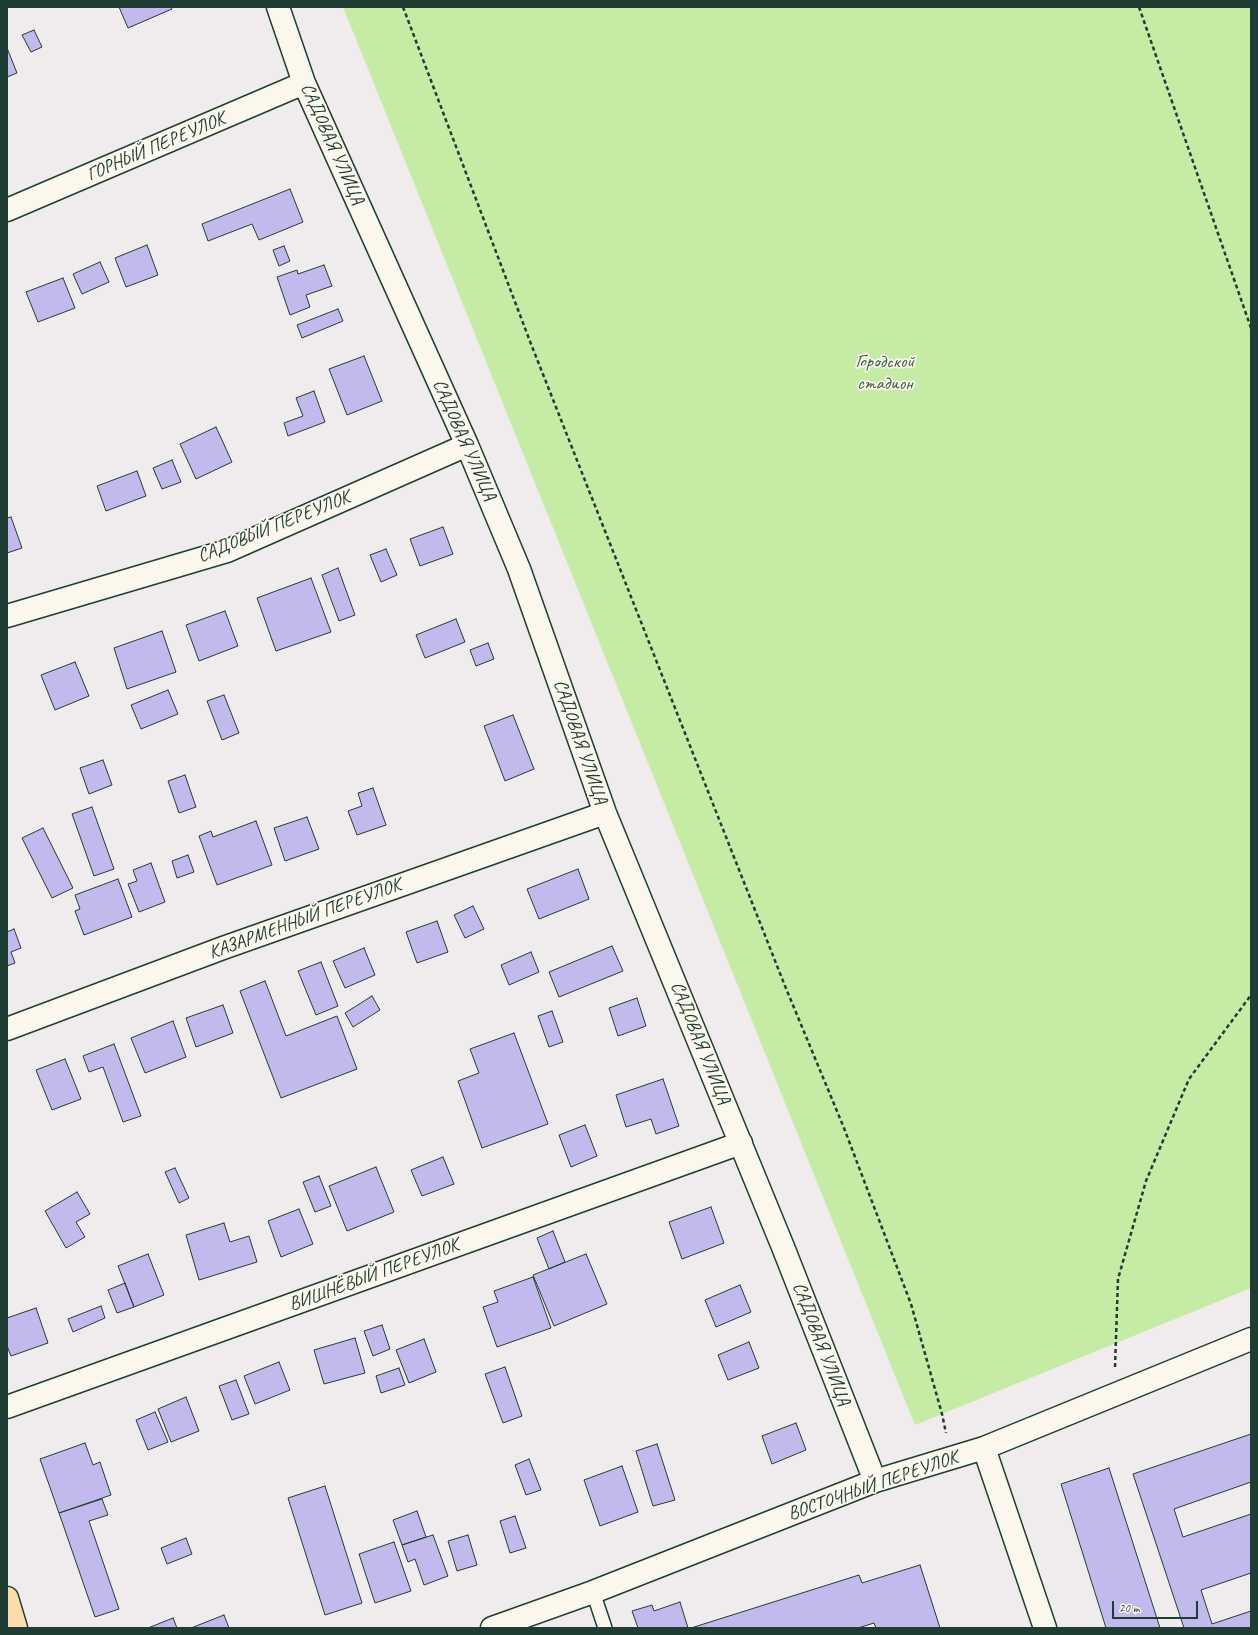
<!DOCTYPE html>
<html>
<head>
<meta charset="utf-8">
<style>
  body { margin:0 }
  #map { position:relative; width:1258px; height:1635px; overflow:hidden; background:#f0ebec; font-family:Caveat,sans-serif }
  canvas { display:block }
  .frame { position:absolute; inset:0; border:8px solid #1f3d34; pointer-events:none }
  .scale { position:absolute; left:1112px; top:1601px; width:86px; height:18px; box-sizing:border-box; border:2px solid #1f3d34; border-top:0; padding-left:5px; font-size:12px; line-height:14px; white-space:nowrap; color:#1f3d34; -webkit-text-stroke:3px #fbf7ec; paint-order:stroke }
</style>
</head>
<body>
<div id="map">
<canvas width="1258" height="1635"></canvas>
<div class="frame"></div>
<div class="scale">20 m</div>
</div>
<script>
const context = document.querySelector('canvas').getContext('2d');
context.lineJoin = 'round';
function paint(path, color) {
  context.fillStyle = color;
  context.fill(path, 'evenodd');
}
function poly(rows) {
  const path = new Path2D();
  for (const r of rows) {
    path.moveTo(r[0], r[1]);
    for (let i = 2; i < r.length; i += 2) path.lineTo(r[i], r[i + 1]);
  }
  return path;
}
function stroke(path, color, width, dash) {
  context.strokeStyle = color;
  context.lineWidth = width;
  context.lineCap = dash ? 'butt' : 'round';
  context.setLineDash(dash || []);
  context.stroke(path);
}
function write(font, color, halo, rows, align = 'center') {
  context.font = font + ' Caveat,sans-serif';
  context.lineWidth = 3.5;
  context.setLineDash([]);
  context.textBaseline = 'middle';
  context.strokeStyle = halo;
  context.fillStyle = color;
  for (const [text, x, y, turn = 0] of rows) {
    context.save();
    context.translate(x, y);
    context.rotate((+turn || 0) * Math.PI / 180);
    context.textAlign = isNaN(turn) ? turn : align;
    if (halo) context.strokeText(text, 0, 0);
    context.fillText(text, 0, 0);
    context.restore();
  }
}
const green = poly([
  [343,7,1251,7,1251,1288,915,1425]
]);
const building = poly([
  [119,7,171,7,172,9,128,28,119,7],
  [34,30,42,47,31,52,22,35,34,30],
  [7,48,17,73,7,77,7,48],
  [290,189,303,222,259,240,252,224,208,241,202,224,290,189],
  [147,245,158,275,126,287,115,258,147,245],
  [284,246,290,261,279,266,273,250,284,246],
  [100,262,109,282,82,294,73,274,100,262],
  [324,265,332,286,306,295,310,307,290,315,277,277,297,270,298,274,324,265],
  [63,278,75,308,38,322,26,292,63,278],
  [338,309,343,321,302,338,297,325,338,309],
  [364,356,382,401,347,415,329,369,364,356],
  [314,391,325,422,288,436,284,423,303,416,296,398,314,391],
  [216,427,232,462,196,479,180,444,216,427],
  [172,460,181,482,162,489,153,468,172,460],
  [137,471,146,496,106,511,97,486,137,471],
  [11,517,22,548,7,553,7,518,11,517],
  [443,527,453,554,420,566,410,539,443,527],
  [386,549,397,575,381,582,370,555,386,549],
  [338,568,355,615,339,621,322,575,338,568],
  [311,578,331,632,276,651,257,598,311,578],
  [225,611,238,646,199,661,186,625,225,611],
  [456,619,465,642,425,658,416,635,456,619],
  [162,631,176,672,127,689,114,648,162,631],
  [488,643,494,659,476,666,470,650,488,643],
  [75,662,89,696,55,710,41,675,75,662],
  [168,690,178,714,141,729,131,705,168,690],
  [224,695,239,733,222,740,207,701,224,695],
  [513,715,534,769,505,781,484,726,513,715],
  [103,760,112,785,89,794,80,768,103,760],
  [185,775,196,807,179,813,168,781,185,775],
  [373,788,386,825,357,835,348,811,362,806,358,793,373,788],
  [92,807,114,869,94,876,72,814,92,807],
  [307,817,319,849,285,861,274,828,307,817],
  [256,821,272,865,217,885,199,836,211,831,213,837,256,821],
  [43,828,73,888,52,898,22,838,43,828],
  [188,855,194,872,177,878,172,861,188,855],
  [151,863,165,902,139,912,128,884,137,881,133,870,151,863],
  [578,869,589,899,539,919,527,889,578,869],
  [118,879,132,917,84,935,75,911,80,909,75,895,118,879],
  [473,906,484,929,465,938,454,915,473,906],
  [437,921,448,952,417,963,406,932,437,921],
  [14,929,21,948,11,952,15,963,7,966,7,932,14,929],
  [612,946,623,971,559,997,549,972,612,946],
  [364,948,375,975,345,988,333,961,364,948],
  [531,952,539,972,509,985,501,965,531,952],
  [321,962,338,1006,316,1015,298,971,321,962],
  [265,981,286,1036,337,1016,357,1069,281,1098,240,991,265,981],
  [372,996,380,1010,353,1027,345,1013,372,996],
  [637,998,646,1026,618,1036,609,1008,637,998],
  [223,1005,233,1033,196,1047,186,1018,223,1005],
  [552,1011,563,1042,549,1047,538,1016,552,1011],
  [173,1021,186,1057,145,1073,131,1038,173,1021],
  [514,1033,548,1124,482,1148,458,1081,479,1073,470,1049,514,1033],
  [114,1044,141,1116,123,1122,103,1067,89,1072,83,1056,114,1044],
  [65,1059,81,1099,52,1110,36,1070,65,1059],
  [663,1079,679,1126,656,1134,651,1119,626,1127,616,1095,663,1079],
  [585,1125,597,1156,571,1167,559,1135,585,1125],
  [443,1157,454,1184,422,1196,411,1170,443,1157],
  [376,1167,394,1212,347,1231,329,1186,376,1167],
  [175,1168,189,1198,179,1203,165,1172,175,1168],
  [319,1176,331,1206,315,1212,303,1182,319,1176],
  [77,1192,90,1214,76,1222,85,1237,66,1248,45,1211,77,1192],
  [711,1207,724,1243,682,1259,669,1222,711,1207],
  [299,1209,313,1244,281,1257,268,1221,299,1209],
  [224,1223,230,1242,249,1236,257,1262,199,1280,186,1235,224,1223],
  [553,1231,565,1262,549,1269,537,1238,553,1231],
  [148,1254,164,1295,134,1307,118,1266,148,1254],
  [586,1254,607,1304,554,1326,533,1275,586,1254],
  [533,1277,551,1328,497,1347,483,1307,498,1302,494,1291,533,1277],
  [125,1283,134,1307,117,1313,108,1290,125,1283],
  [740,1285,751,1312,716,1327,705,1300,740,1285],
  [101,1306,105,1318,73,1332,68,1319,101,1306],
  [36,1308,48,1343,11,1356,7,1346,7,1318,36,1308],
  [382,1325,390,1349,373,1356,364,1331,382,1325],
  [355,1338,365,1373,324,1384,314,1350,355,1338],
  [424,1339,436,1372,409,1383,396,1350,424,1339],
  [749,1342,759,1368,728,1380,718,1355,749,1342],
  [279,1362,290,1390,255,1404,244,1376,279,1362],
  [505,1367,522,1416,503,1423,485,1374,505,1367],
  [399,1368,405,1385,381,1393,376,1376,399,1368],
  [236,1380,249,1414,232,1420,219,1386,236,1380],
  [186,1397,199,1431,171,1442,158,1409,186,1397],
  [155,1412,168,1442,148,1450,136,1420,155,1412],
  [796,1423,806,1450,772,1464,762,1436,796,1423],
  [1251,1434,1251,1482,1174,1509,1183,1537,1251,1514,1251,1573,1201,1590,1212,1624,1251,1611,1251,1628,1184,1628,1133,1474,1251,1434],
  [85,1443,93,1465,100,1462,111,1495,59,1513,40,1459,85,1443],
  [657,1444,675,1500,653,1506,636,1451,657,1444],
  [529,1459,541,1490,526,1495,515,1465,529,1459],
  [622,1466,638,1512,600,1526,584,1480,622,1466],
  [1109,1468,1160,1628,1106,1628,1061,1484,1109,1468],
  [325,1486,362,1603,325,1615,288,1498,325,1486],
  [102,1499,108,1515,89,1521,119,1609,95,1617,59,1513,102,1499],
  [417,1511,426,1537,402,1545,393,1520,417,1511],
  [515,1516,526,1548,510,1553,500,1521,515,1516],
  [433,1535,448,1576,424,1585,415,1559,408,1562,402,1545,433,1535],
  [468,1535,477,1565,457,1571,448,1541,468,1535],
  [186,1538,192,1554,167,1564,161,1548,186,1538],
  [394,1542,411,1591,375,1603,359,1554,394,1542],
  [920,1565,940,1628,876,1628,874,1623,858,1628,691,1628,859,1575,862,1583,920,1565],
  [680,1602,688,1628,638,1628,632,1611,652,1605,654,1611,680,1602],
  [224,1615,229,1628,191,1628,224,1615],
  [173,1618,177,1628,148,1628,173,1618]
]);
const path = poly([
  [403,7,531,344,785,986,844,1128,911,1304,942,1414,946,1433],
  [1139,7,1251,328],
  [1115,1367,1118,1279,1146,1181,1189,1079,1251,995]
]);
const service = poly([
  [593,1592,605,1628]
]);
const minor = poly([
  [278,7,304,83,467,445,519,569,605,813,783,1247,875,1481],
  [7,210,304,83],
  [7,616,227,551,467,445],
  [7,1029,223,948,605,813],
  [7,1407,741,1143],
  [984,1448,1045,1628],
  [492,1628,593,1592,875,1481,984,1448,1251,1339]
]);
const primary = poly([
  [7,1598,16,1628]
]);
const streetNames = [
  ["САДОВАЯ УЛИЦА",332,144,66],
  ["ГОРНЫЙ ПЕРЕУЛОК",156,147,-23],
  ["САДОВАЯ УЛИЦА",464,440,66],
  ["САДОВЫЙ ПЕРЕУЛОК",274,527,-22],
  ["САДОВАЯ УЛИЦА",580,742,71],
  ["КАЗАРМЕННЫЙ ПЕРЕУЛОК",305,919,-20],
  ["САДОВАЯ УЛИЦА",700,1043,68],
  ["ВИШНЁВЫЙ ПЕРЕУЛОК",374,1275,-20],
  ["САДОВАЯ УЛИЦА",821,1344,69],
  ["ВОСТОЧНЫЙ ПЕРЕУЛОК",873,1486,-19]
];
const parkNames = [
  ["Городской",885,362],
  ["стадион",885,384]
];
paint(green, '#c6eba5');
paint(building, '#c2baec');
stroke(building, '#1f3d34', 1);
stroke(service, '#1f3d34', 16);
stroke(minor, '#1f3d34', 25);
stroke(primary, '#1f3d34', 25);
stroke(path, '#1f3d34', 2.5, [4, 3]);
stroke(service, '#fbf7ec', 13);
stroke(minor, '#fbf7ec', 22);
stroke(primary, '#fcdcac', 22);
write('19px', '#1f3d34', '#fbf7ec', streetNames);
write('19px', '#40604b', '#fbf7ec', parkNames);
</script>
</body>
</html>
